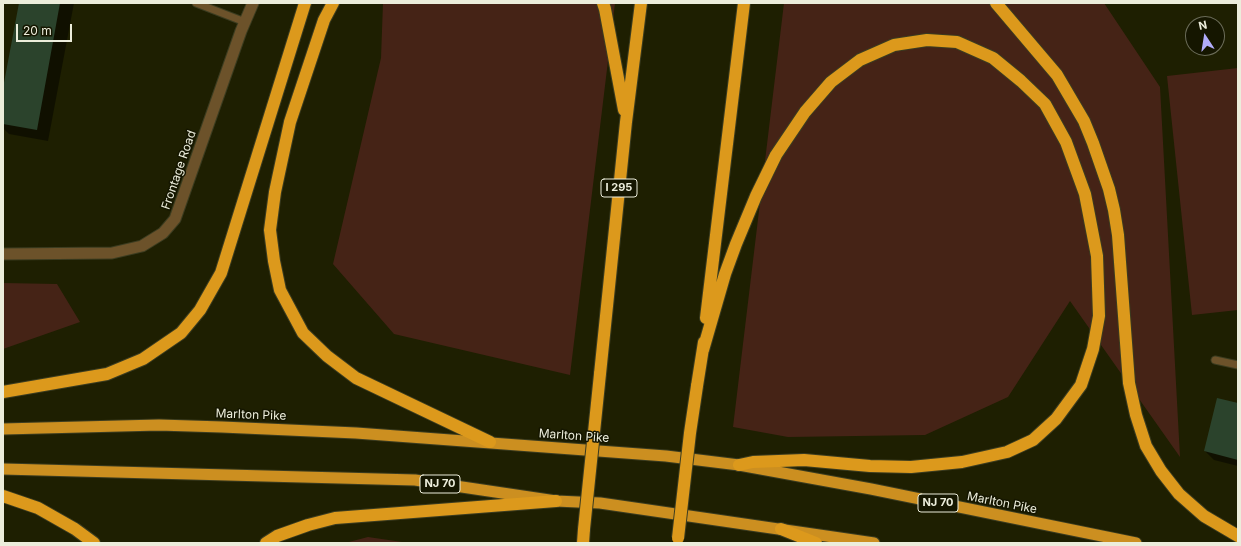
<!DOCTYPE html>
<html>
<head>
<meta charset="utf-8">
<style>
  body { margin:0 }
  #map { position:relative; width:1241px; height:546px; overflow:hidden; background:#1e1f01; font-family:Inter,sans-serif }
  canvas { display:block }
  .frame { position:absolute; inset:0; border:4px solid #eceddb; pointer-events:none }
  .north { position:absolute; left:1185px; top:16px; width:40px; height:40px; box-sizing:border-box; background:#151600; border:1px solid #6b6c58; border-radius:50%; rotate:348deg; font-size:11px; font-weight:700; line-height:16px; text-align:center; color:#eceddb }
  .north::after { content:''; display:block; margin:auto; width:14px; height:18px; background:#b1adfa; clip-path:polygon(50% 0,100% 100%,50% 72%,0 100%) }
  .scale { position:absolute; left:16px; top:24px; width:56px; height:18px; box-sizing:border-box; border:2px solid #eceddb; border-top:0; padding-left:5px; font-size:12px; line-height:14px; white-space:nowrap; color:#eceddb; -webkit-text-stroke:3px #151600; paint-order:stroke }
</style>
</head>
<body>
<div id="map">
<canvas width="1241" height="546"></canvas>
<div class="frame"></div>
<div class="north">N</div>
<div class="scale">20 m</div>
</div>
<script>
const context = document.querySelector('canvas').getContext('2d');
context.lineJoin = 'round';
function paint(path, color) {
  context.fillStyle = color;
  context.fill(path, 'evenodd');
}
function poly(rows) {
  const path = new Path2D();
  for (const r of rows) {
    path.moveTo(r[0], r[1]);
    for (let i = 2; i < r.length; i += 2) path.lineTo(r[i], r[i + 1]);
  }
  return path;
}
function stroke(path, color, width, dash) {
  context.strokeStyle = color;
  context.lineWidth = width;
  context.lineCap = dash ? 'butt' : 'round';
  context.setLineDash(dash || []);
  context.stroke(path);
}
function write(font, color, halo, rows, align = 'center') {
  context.font = font + ' Inter,sans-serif';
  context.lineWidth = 3;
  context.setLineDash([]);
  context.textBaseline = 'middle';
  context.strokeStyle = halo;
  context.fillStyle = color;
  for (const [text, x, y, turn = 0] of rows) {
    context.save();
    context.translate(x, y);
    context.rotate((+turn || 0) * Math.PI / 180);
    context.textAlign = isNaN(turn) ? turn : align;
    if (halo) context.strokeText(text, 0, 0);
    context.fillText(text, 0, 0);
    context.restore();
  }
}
const green = poly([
  [383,3,615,3,570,375,394,334,333,264,381,58],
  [784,3,1104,3,1160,87,1180,457,1070,301,1008,397,925,435,788,437,733,427],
  [1238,68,1238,310,1192,315,1167,76],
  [3,283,57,284,80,322,3,349],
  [368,537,409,543,345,543]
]);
const shadow = poly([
  [20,3,74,3,48,141,9,134,3,128,3,93],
  [1238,404,1238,466,1214,460,1205,451]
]);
const building = poly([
  [19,3,60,3,37,130,3,124,3,88],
  [1217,398,1238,403,1238,460,1204,451]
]);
const service = poly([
  [196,3,245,22],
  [1215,360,1238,365]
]);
const minor = poly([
  [3,254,112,253,142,246,163,233,175,219,241,31,253,3]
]);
const trunk = poly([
  [3,429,159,425,222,427,356,433,666,456,739,465,871,489,1136,543],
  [3,469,415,480,556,501,600,503,874,543]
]);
const motorway = poly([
  [333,3,324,20,290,122,275,192,270,230,274,261,280,290,303,333,327,356,356,378,490,442],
  [603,3,605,9,624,110],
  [996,3,1057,75,1084,121,1093,143,1109,189,1114,210,1118,235,1129,383,1136,415,1146,446,1161,471,1179,494,1204,516,1238,536],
  [706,318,744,3],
  [703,350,725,274,736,244,756,196,776,155,805,112,831,82,860,60,894,45,927,40,957,42,993,58,1021,81,1045,104,1066,142,1085,194,1097,256,1099,316,1093,349,1081,385,1056,419,1033,440,1007,452,962,462,911,467,870,466,804,460,753,462,739,465],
  [600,374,626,122,641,3],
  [697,386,704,342],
  [3,392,107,374,143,359,181,333,200,310,221,273,305,3],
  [3,496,38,508,75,529,94,543],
  [781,529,816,543],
  [266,543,277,536,308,525,335,518,556,501],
  [583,543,584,529]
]);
const motorwayBridge = poly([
  [584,529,600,374],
  [678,538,690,433,697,386]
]);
const shields = [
  [619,188,36],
  [440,484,40],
  [938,503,40]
];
const shieldNames = [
  ["I 295",619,188],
  ["NJ 70",440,484],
  ["NJ 70",938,503]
];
const streetNames = [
  ["Frontage Road",179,170,-71],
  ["Marlton Pike",251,415,2],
  ["Marlton Pike",574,436,4],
  ["Marlton Pike",1002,503,11]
];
paint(green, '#452316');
paint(shadow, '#0007');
paint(building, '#2b432c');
stroke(service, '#3b3c20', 9);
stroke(minor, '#3b3c20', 13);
stroke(trunk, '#3b3c20', 13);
stroke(motorway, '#3b3c20', 14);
stroke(service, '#6c522a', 7);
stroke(minor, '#6c522a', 11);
stroke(trunk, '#cc8f20', 11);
stroke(motorway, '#dc991c', 12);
stroke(motorwayBridge, '#3b3c20', 14, []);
stroke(motorwayBridge, '#dc991c', 12);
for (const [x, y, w] of shields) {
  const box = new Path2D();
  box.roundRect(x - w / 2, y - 9, w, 18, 3);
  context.fillStyle = '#151600';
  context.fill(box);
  stroke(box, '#eceddb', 1);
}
write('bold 11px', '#eceddb', null, shieldNames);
write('12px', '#eceddb', '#151600', streetNames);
</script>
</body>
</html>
